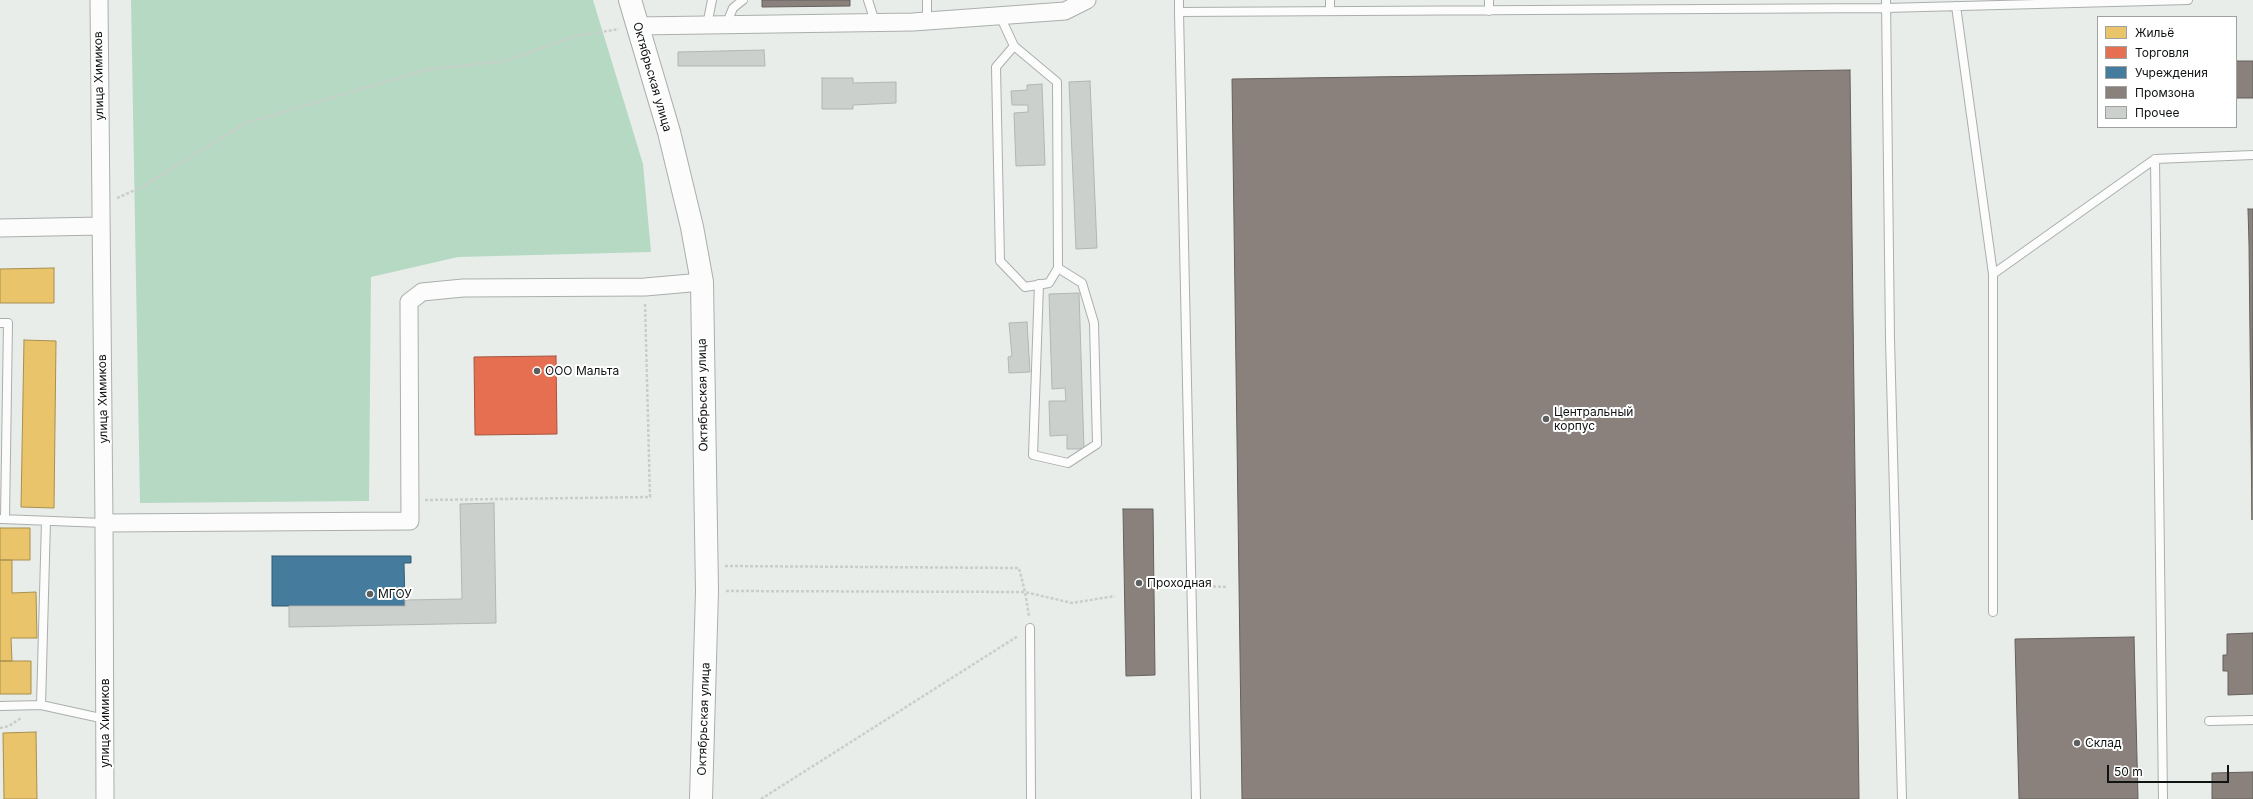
<!DOCTYPE html>
<html>
<head>
<meta charset="utf-8">
<style>
  body { margin:0 }
  #map { position:relative; width:2253px; height:799px; overflow:hidden; background:#e8ede9; font-family:Inter,sans-serif }
  canvas { display:block }
  .legend { position:absolute; left:2097px; top:16px; width:140px; height:112px; box-sizing:border-box; background:#fff; border:1px solid #9fa1a0; margin:0; padding:5px 7px; list-style:none; font-size:12px; color:#0f1311 }
  .legend li { display:flex; align-items:center; gap:8px; height:20px }
  .legend b { width:20px; border:1px solid #9fa1a0 }
  .scale { position:absolute; left:2107px; top:765px; width:122px; height:18px; box-sizing:border-box; border:2px solid #0f1311; border-top:0; padding-left:5px; font-size:12px; line-height:14px; white-space:nowrap; color:#0f1311; -webkit-text-stroke:3px #fff; paint-order:stroke }
</style>
</head>
<body>
<div id="map">
<canvas width="2253" height="799"></canvas>
<ul class="legend">
<li><b style="height:11px;background:#e9c46a"></b>Жильё</li>
<li><b style="height:11px;background:#e76f51"></b>Торговля</li>
<li><b style="height:11px;background:#457b9d"></b>Учреждения</li>
<li><b style="height:11px;background:#8a817c"></b>Промзона</li>
<li><b style="height:11px;background:#ccd0cd"></b>Прочее</li>
</ul>
<div class="scale">50 m</div>
</div>
<script>
const context = document.querySelector('canvas').getContext('2d');
context.lineJoin = 'round';
function paint(path, color) {
  context.fillStyle = color;
  context.fill(path, 'evenodd');
}
function poly(rows) {
  const path = new Path2D();
  for (const r of rows) {
    path.moveTo(r[0], r[1]);
    for (let i = 2; i < r.length; i += 2) path.lineTo(r[i], r[i + 1]);
  }
  return path;
}
function stroke(path, color, width, dash) {
  context.strokeStyle = color;
  context.lineWidth = width;
  context.lineCap = dash ? 'butt' : 'round';
  context.setLineDash(dash || []);
  context.stroke(path);
}
function write(font, color, halo, rows, align = 'center') {
  context.font = font + ' Inter,sans-serif';
  context.lineWidth = 4;
  context.setLineDash([]);
  context.textBaseline = 'middle';
  context.strokeStyle = halo;
  context.fillStyle = color;
  for (const [text, x, y, turn = 0] of rows) {
    context.save();
    context.translate(x, y);
    context.rotate((+turn || 0) * Math.PI / 180);
    context.textAlign = isNaN(turn) ? turn : align;
    if (halo) context.strokeText(text, 0, 0);
    context.fillText(text, 0, 0);
    context.restore();
  }
}
const green = poly([
  [131,0,593,0,643,164,651,252,458,257,371,277,369,501,140,503]
]);
const homes = poly([
  [54,268,54,303,0,303,0,269,54,268],
  [24,340,56,341,54,508,21,507,24,340],
  [0,528,30,528,30,560,0,560,0,528],
  [0,560,12,560,12,593,36,592,37,638,11,638,12,661,0,661,0,560],
  [0,661,31,661,31,694,0,694,0,661],
  [36,732,37,799,4,799,3,733,36,732]
]);
const shops = poly([
  [556,356,557,434,475,435,474,357,556,356]
]);
const public = poly([
  [272,556,411,556,411,563,404,563,405,606,272,606,272,556]
]);
const industry = poly([
  [762,0,850,0,850,6,762,7,762,0],
  [2236,61,2253,61,2253,98,2236,98,2236,61],
  [1850,70,1859,799,1242,799,1232,79,1850,70],
  [2248,209,2253,209,2252,520,2249,244,2248,209],
  [1123,509,1153,509,1155,675,1126,676,1123,509],
  [2253,633,2253,694,2228,695,2228,671,2223,671,2223,655,2227,655,2227,634,2253,633],
  [2134,637,2138,799,2019,799,2015,639,2134,637],
  [2253,772,2253,799,2212,799,2212,773,2253,772]
]);
const building = poly([
  [764,50,765,66,678,66,678,52,764,50],
  [822,78,853,78,853,83,896,82,896,103,853,105,853,109,822,109,822,78],
  [1090,81,1097,248,1076,249,1069,82,1090,81],
  [1042,84,1045,165,1016,166,1014,113,1028,112,1028,105,1012,105,1011,91,1027,90,1027,85,1042,84],
  [1079,293,1084,449,1067,449,1067,435,1050,436,1049,401,1066,401,1065,388,1052,389,1049,294,1079,293],
  [1027,322,1030,372,1009,373,1008,357,1012,356,1009,323,1027,322],
  [494,503,496,623,289,627,289,606,405,606,405,600,462,599,460,504,494,503]
]);
const path = poly([
  [117,198,142,187,246,123,425,70,505,61,573,37,619,29],
  [425,500,650,497,645,302],
  [725,566,1019,568,1025,592,1072,603,1115,596],
  [1161,585,1180,586],
  [1203,586,1226,587],
  [726,591,1025,592,1029,616],
  [0,728,9,726,21,718],
  [761,799,1018,636]
]);
const lane = poly([
  [868,0,875,22],
  [927,0,927,21],
  [1179,0,1179,12],
  [1330,0,1330,11],
  [1489,0,1489,11],
  [1886,0,1890,339,1902,799],
  [1956,6,1993,274],
  [1000,16,1014,46,1057,82,1058,268,1082,283,1094,323,1097,444,1068,463,1033,455,1039,284],
  [707,25,712,0],
  [726,25,733,8,743,0],
  [1014,46,996,67,1000,261,1025,287,1049,283,1058,268],
  [0,323,8,323,5,519],
  [1,519,104,523],
  [1993,612,1993,274,2155,159],
  [1030,628,1031,799],
  [41,705,46,521],
  [0,706,41,705,105,719],
  [2209,721,2253,720],
  [1196,799,1179,12,1886,8,2188,0],
  [2163,799,2155,159,2253,155]
]);
const street = poly([
  [99,0,104,523,105,799],
  [637,26,913,22,1065,11,1087,0],
  [0,228,101,226],
  [104,523,410,521,409,302,422,292,463,288,645,287,702,282]
]);
const secondary = poly([
  [630,0,669,132,692,227,702,282,707,591,701,799]
]);
const markers = [
  [537,371,4,"#5b5f5d"],
  [1546,419,4,"#5b5f5d"],
  [1139,583,4,"#5b5f5d"],
  [370,594,4,"#5b5f5d"],
  [2077,743,4,"#5b5f5d"]
];
const streetNames = [
  ["улица Химиков",99,76,-91],
  ["Октябрьская улица",652,77,74],
  ["Октябрьская улица",703,395,-91],
  ["улица Химиков",103,399,-91],
  ["Октябрьская улица",704,719,-88],
  ["улица Химиков",105,723,-90]
];
const poiNames = [
  ["ООО Мальта",545,371],
  ["Центральный",1554,412],
  ["корпус",1554,426],
  ["Проходная",1147,583],
  ["МГОУ",378,594],
  ["Склад",2085,743]
];
paint(green, '#b6d9c3');
paint(homes, '#e9c46a');
stroke(homes, '#a88f4f', 1);
paint(shops, '#e76f51');
stroke(shops, '#a6533e', 1);
paint(public, '#457b9d');
stroke(public, '#355c73', 1);
paint(industry, '#8a817c');
stroke(industry, '#65605c', 1);
paint(building, '#ccd0cd');
stroke(building, '#b2b6b3', 1);
stroke(lane, '#abafac', 10);
stroke(street, '#abafac', 19);
stroke(secondary, '#abafac', 24);
stroke(path, '#cbcdcb', 2.5, [3, 2]);
stroke(lane, '#fcfcfc', 8);
stroke(street, '#fcfcfc', 17);
stroke(secondary, '#fcfcfc', 22);
for (const [x, y, r, color] of markers) {
  const dot = new Path2D();
  dot.arc(x, y, r, 0, 2 * Math.PI);
  context.fillStyle = color;
  context.fill(dot);
  stroke(dot, '#fff', 1.5);
}
write('12px', '#0f1311', '#fff', streetNames);
write('12px', '#0f1311', '#fff', poiNames, 'left');
</script>
</body>
</html>
